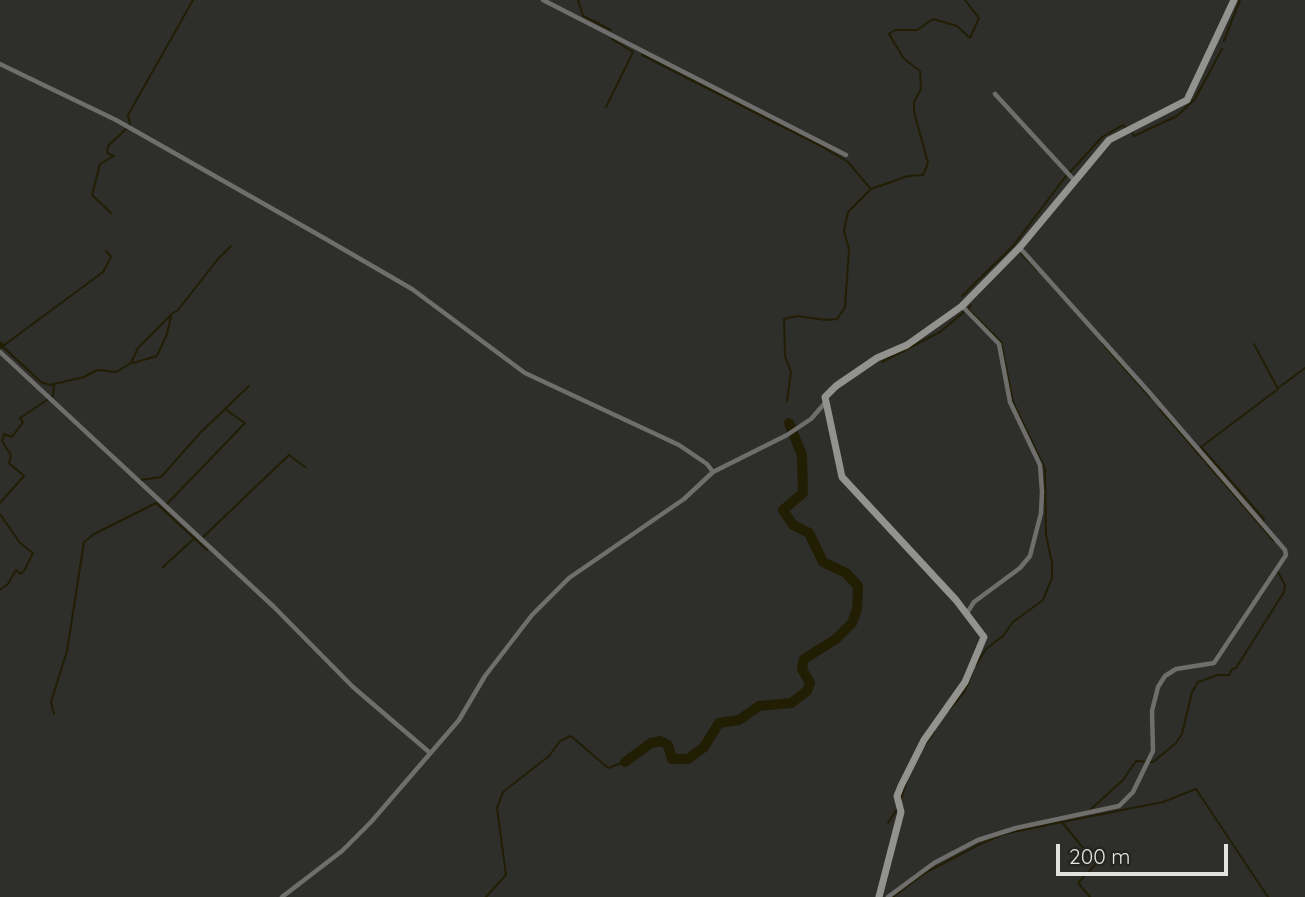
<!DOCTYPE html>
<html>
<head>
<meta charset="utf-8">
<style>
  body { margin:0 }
  #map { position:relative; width:1305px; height:897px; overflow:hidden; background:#2e2e2b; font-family:Quicksand,sans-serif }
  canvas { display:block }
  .scale { position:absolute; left:1056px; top:844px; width:172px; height:32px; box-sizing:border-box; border:4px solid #e2e2e0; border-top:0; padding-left:9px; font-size:21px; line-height:24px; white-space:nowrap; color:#e2e2e0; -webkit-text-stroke:5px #242421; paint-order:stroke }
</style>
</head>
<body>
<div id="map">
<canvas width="1305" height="897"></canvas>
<div class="scale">200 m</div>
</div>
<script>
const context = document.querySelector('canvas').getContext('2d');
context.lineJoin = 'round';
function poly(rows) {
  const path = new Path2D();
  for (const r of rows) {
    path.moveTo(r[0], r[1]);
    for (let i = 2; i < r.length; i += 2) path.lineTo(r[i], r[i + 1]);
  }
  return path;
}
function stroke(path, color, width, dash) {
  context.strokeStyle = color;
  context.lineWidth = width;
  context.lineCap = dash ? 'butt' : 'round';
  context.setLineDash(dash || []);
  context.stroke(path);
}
const stream = poly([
  [578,0,583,16,611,30],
  [1224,41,1240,0],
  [642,55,823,147,848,162,870,188],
  [606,107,633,52,612,39],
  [130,125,128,115,193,0],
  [1132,133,1134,136,1177,116,1195,99,1222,49],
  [1070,172,1102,137,1123,125,1125,127],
  [111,213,92,195,100,164,114,156,107,153,108,146,126,129],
  [1021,253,1038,271],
  [962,296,1013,246,1066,176],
  [971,305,968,309,1001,342,1013,402,1045,469,1046,535,1052,563,1052,578,1043,600,1013,622,1003,636,986,649,976,665],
  [170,315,178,310,218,259,231,246],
  [1102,343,1150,397],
  [1254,344,1278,389,1201,447,1264,519,1263,522],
  [1,345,41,382,50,385,84,377,97,370,116,372,131,363,138,348,171,315],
  [3,346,103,272,111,257,106,251],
  [882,362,940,332,964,312],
  [133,363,157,356,167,334,171,316],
  [1278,388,1305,368],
  [787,401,791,372,785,356,784,319,797,316,826,320,837,319,845,307,849,249,844,231,848,212,871,189,908,176,923,175,928,163,914,112,914,102,921,89,920,71,904,59,889,34,895,30,917,30,933,19,957,26,970,38,979,18,965,0],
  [1160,409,1274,541],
  [141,480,161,477,200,433,249,386],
  [0,503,24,476,9,463,11,455,2,441,4,434,12,437,23,422,20,418,53,396,54,385],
  [166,505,245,423,225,409],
  [0,514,20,543,33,553,24,571,20,574,16,570,8,584,0,590],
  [202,538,289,455,305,467],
  [163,567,197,536],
  [949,710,964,692,972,674],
  [54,714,51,702,67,651,84,542,94,534,156,503,207,550],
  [925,745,934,732],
  [901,799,907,781],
  [1090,810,1123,780,1136,761,1153,762,1176,743,1182,734,1192,692,1198,682,1218,675,1229,675,1232,669,1236,668,1284,592,1285,585,1278,572],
  [888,823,897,809],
  [486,897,506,875,497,808,503,792,549,756,560,741,571,736,608,768,622,763],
  [893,897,925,873,980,844,1004,834,1062,822],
  [1090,897,1078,883,1096,864,1062,822,1163,802,1196,789,1268,897]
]);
const canal = poly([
  [0,346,1,345]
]);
const river = poly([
  [625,762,651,743,660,741,668,745,672,759,688,759,704,747,719,723,739,720,759,706,791,703,807,691,810,683,802,669,804,659,836,639,852,623,857,609,858,586,846,573,823,562,809,533,793,525,783,510,803,493,802,455,789,423]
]);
const minor = poly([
  [543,0,846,155],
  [0,64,116,120,324,238,412,289,525,373,679,445,707,464,713,472],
  [995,94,1074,180],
  [962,306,999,344,1010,402,1040,465,1042,492,1041,513,1030,556,1020,568,974,602,967,613],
  [0,352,274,607,353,687,429,752],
  [282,897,342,851,371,822,459,720,485,676,532,615,569,578,684,499,713,472,787,435,811,419,825,403],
  [888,897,934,863,978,840,1016,828,1119,806,1133,792,1153,751,1152,711,1158,687,1165,676,1176,669,1214,663,1286,555,1285,550,1149,392,1020,248]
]);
const secondary = poly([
  [879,897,901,812,897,796,901,786,924,740,965,682,984,637,956,600,842,477,825,397,836,386,877,358,907,345,962,306,1020,247,1109,140,1187,100,1234,0]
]);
stroke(stream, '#221e04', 2);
stroke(canal, '#221e04', 6);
stroke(river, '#221e04', 10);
stroke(minor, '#6e6e6c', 4.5);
stroke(secondary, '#92928f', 7);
</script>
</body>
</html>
